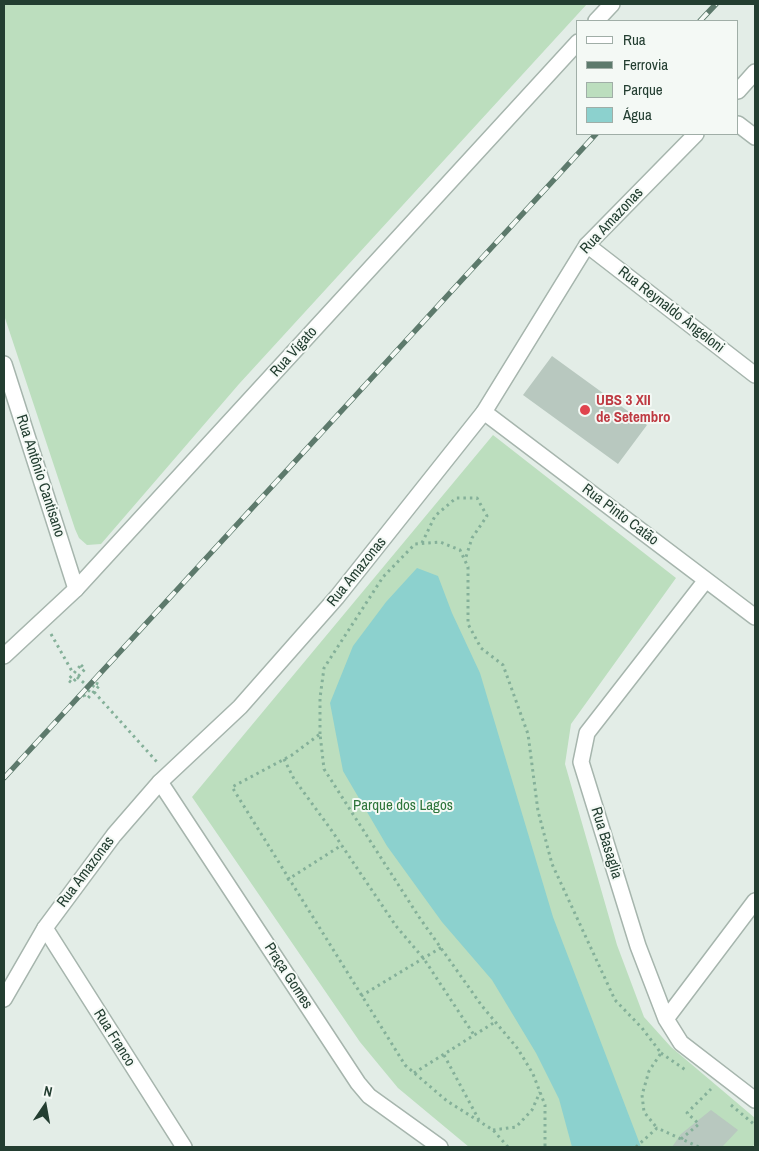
<!DOCTYPE html>
<html>
<head>
<meta charset="utf-8">
<style>
  body { margin:0 }
  #map { position:relative; width:759px; height:1151px; overflow:hidden; background:#e3ede7; font-family:"Archivo Narrow",sans-serif }
  canvas { display:block }
  .frame { position:absolute; inset:0; border:5px solid #233e31; pointer-events:none }
  .legend { position:absolute; left:576px; top:20px; width:162px; height:115px; box-sizing:border-box; background:#f4f9f5; border:1px solid #a0aea7; margin:0; padding:6px 9px; list-style:none; font-size:15px; color:#233e31 }
  .legend li { display:flex; align-items:center; gap:10px; height:25px }
  .legend b { width:25px; border:1px solid #a0aea7 }
  .north { position:absolute; left:20px; top:1081px; width:50px; height:50px; -webkit-text-stroke:4px #f4f9f5; paint-order:stroke; rotate:12deg; font-size:14px; font-weight:700; line-height:20px; text-align:center; color:#233e31 }
  .north::after { content:''; display:block; margin:auto; width:18px; height:22px; background:#233e31; clip-path:polygon(50% 0,100% 100%,50% 72%,0 100%) }
</style>
</head>
<body>
<div id="map">
<canvas width="759" height="1151"></canvas>
<div class="frame"></div>
<ul class="legend">
<li><b style="height:6px;background:#fff"></b>Rua</li>
<li><b style="height:6px;background:#5d7a6c"></b>Ferrovia</li>
<li><b style="height:14px;background:#bcdebe"></b>Parque</li>
<li><b style="height:14px;background:#8cd1ce"></b>Água</li>
</ul>
<div class="north">N</div>
</div>
<script>
const context = document.querySelector('canvas').getContext('2d');
context.lineJoin = 'round';
function paint(path, color) {
  context.fillStyle = color;
  context.fill(path, 'evenodd');
}
function poly(rows) {
  const path = new Path2D();
  for (const r of rows) {
    path.moveTo(r[0], r[1]);
    for (let i = 2; i < r.length; i += 2) path.lineTo(r[i], r[i + 1]);
  }
  return path;
}
function stroke(path, color, width, dash) {
  context.strokeStyle = color;
  context.lineWidth = width;
  context.lineCap = dash ? 'butt' : 'round';
  context.setLineDash(dash || []);
  context.stroke(path);
}
function write(font, color, halo, rows, align = 'center') {
  context.font = font + ' "Archivo Narrow",sans-serif';
  context.lineWidth = 4;
  context.setLineDash([]);
  context.textBaseline = 'middle';
  context.strokeStyle = halo;
  context.fillStyle = color;
  for (const [text, x, y, turn = 0] of rows) {
    context.save();
    context.translate(x, y);
    context.rotate((+turn || 0) * Math.PI / 180);
    context.textAlign = isNaN(turn) ? turn : align;
    if (halo) context.strokeText(text, 0, 0);
    context.fillText(text, 0, 0);
    context.restore();
  }
}
const green = poly([
  [4,4,587,4,239,384,101,544,87,545,79,538,75,529,4,315],
  [493,435,676,578,571,724,565,764,617,945,644,1017,671,1047,755,1118,755,1144,752,1147,469,1147,398,1088,360,1042,192,797]
]);
const water = poly([
  [417,568,438,576,452,613,480,673,553,917,641,1147,572,1147,559,1099,536,1053,492,980,442,922,387,846,343,771,330,703,353,646,386,602]
]);
const building = poly([
  [552,356,647,425,618,464,523,395],
  [711,1110,738,1130,722,1147,672,1147,681,1134]
]);
const path = poly([
  [422,543,435,516,456,498,477,498,487,516,472,538,465,560],
  [51,634,73,673],
  [81,665,85,669,72,683,68,680,81,665],
  [77,677,90,688],
  [96,683,100,685,88,698,84,696,96,683],
  [94,692,157,762],
  [320,734,320,698,324,668,383,577,415,544,440,542,460,550,468,567,468,624,481,648,503,665,528,734,538,811,552,864,615,1000,642,1028,661,1053,649,1071,642,1095,644,1112,657,1128],
  [284,759,294,779,332,831,396,926,424,959,474,1035],
  [287,880,342,845],
  [361,996,442,947],
  [661,1053,687,1071],
  [444,1055,479,1120],
  [414,1073,495,1022],
  [731,1105,755,1125],
  [493,1130,516,1127,532,1110,540,1092],
  [681,1139,699,1124,687,1113,711,1089],
  [508,1147,493,1130,447,1101,405,1065,232,787,292,755,320,734,324,769,419,917,482,1006,518,1049,533,1074,545,1105,545,1147],
  [636,1147,657,1128,699,1147]
]);
const minor = poly([
  [738,124,755,137],
  [587,245,755,375],
  [4,364,76,589],
  [484,412,755,617],
  [706,580,587,733,581,762,638,946,666,1019,681,1043,755,1100],
  [160,782,358,1083,369,1096,440,1147],
  [45,928,184,1147],
  [666,1019,755,901]
]);
const tertiary = poly([
  [596,21,612,4],
  [738,91,755,72],
  [4,656,76,589,578,42],
  [4,999,45,928,114,835,160,782,240,707,337,597,484,412,587,245,696,134]
]);
const rail = poly([
  [700,21,716,4],
  [4,778,596,134]
]);
const markers = [
  [585,410,6,"#e0444e"]
];
const streetNames = [
  ["Rua Amazonas",612,221,-47],
  ["Rua Reynaldo Ângeloni",671,310,38],
  ["Rua Vigato",294,352,-48],
  ["Rua Antônio Cantisano",40,476,72],
  ["Rua Pinto Catão",620,515,37],
  ["Rua Amazonas",357,572,-51],
  ["Rua Basaglia",606,843,73],
  ["Rua Amazonas",86,872,-53],
  ["Praça Gomes",288,976,57],
  ["Rua Franco",114,1038,58]
];
const healthNames = [
  ["UBS 3 XII",596,401],
  ["de Setembro",596,418]
];
const parkNames = [
  ["Parque dos Lagos",403,806]
];
paint(green, '#bcdebe');
paint(water, '#8cd1ce');
paint(building, '#b8c8bf');
stroke(minor, '#a6b5ad', 18);
stroke(tertiary, '#a6b5ad', 18);
stroke(path, '#84b099', 3, [2.5, 4]);
stroke(minor, '#fff', 15);
stroke(tertiary, '#fff', 15);
stroke(rail, '#5d7a6c', 5.5);
stroke(rail, '#f4f9f5', 4, [11]);
for (const [x, y, r, color] of markers) {
  const dot = new Path2D();
  dot.arc(x, y, r, 0, 2 * Math.PI);
  context.fillStyle = color;
  context.fill(dot);
  stroke(dot, '#f4f9f5', 2);
}
write('15px', '#233e31', '#f4f9f5', streetNames);
write('bold 15px', '#be3a42', '#f4f9f5', healthNames, 'left');
write('15px', '#2d753a', '#f4f9f5', parkNames);
</script>
</body>
</html>
